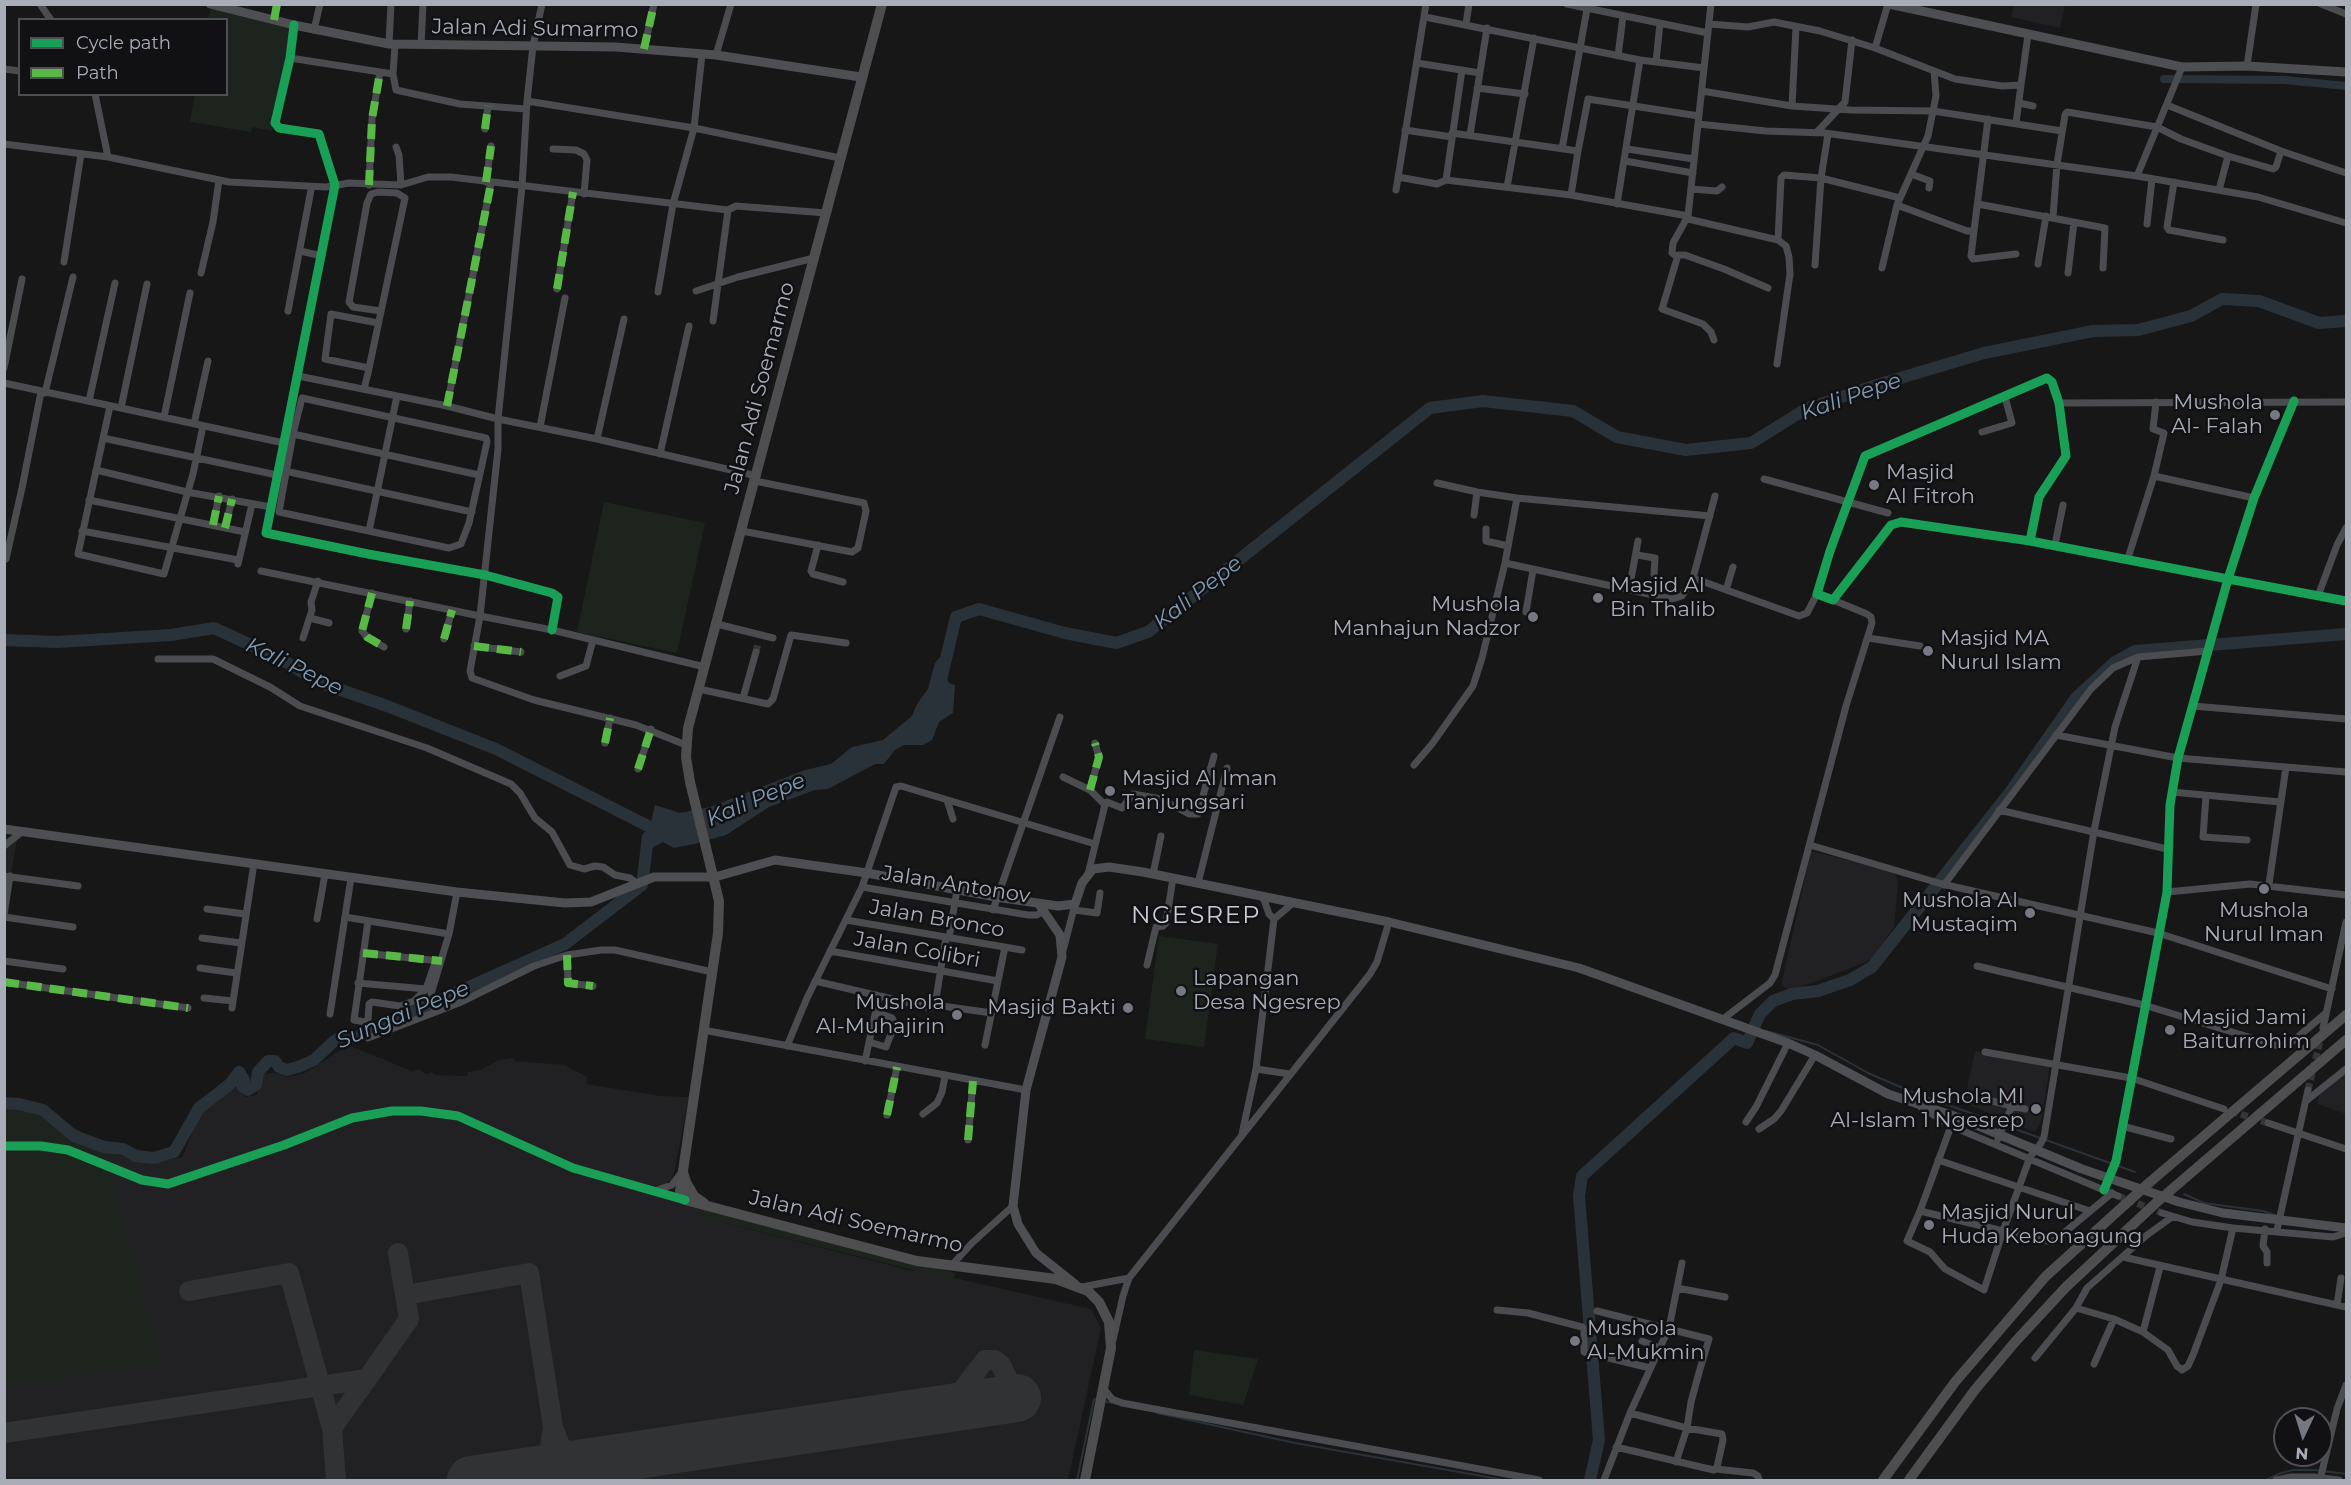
<!DOCTYPE html>
<html>
<head>
<meta charset="utf-8">
<style>
  body { margin:0 }
  #map { position:relative; width:2351px; height:1485px; overflow:hidden; background:#171717; font-family:Montserrat,sans-serif }
  canvas { display:block }
  .frame { position:absolute; inset:0; border:6px solid #a8adb8; pointer-events:none }
  .legend { position:absolute; left:18px; top:18px; width:210px; height:78px; box-sizing:border-box; background:#111113; border:2px solid #4d4f55; margin:0; padding:8px 10px; list-style:none; font-size:18px; color:#a8adb8 }
  .legend li { display:flex; align-items:center; gap:12px; height:30px }
  .legend b { width:30px; border:2px solid #4d4f55 }
  .north { position:absolute; left:2273px; top:1407px; width:60px; height:60px; box-sizing:border-box; background:#111113; border:2px solid #4d4f55; border-radius:50%; rotate:184deg; font-size:16px; font-weight:700; line-height:24px; text-align:center; color:#a8adb8 }
  .north::after { content:''; display:block; margin:auto; width:21px; height:27px; background:#757880; clip-path:polygon(50% 0,100% 100%,50% 72%,0 100%) }
</style>
</head>
<body>
<div id="map">
<canvas width="2351" height="1485"></canvas>
<div class="frame"></div>
<ul class="legend">
<li><b style="height:8px;background:#1a9f57"></b>Cycle path</li>
<li><b style="height:8px;background:#58b947"></b>Path</li>
</ul>
<div class="north">N</div>
</div>
<script>
const context = document.querySelector('canvas').getContext('2d');
context.lineJoin = 'round';
function paint(path, color) {
  context.fillStyle = color;
  context.fill(path, 'evenodd');
}
function poly(rows) {
  const path = new Path2D();
  for (const r of rows) {
    path.moveTo(r[0], r[1]);
    for (let i = 2; i < r.length; i += 2) path.lineTo(r[i], r[i + 1]);
  }
  return path;
}
function stroke(path, color, width, dash) {
  context.strokeStyle = color;
  context.lineWidth = width;
  context.lineCap = dash ? 'butt' : 'round';
  context.setLineDash(dash || []);
  context.stroke(path);
}
function write(font, color, halo, rows, align = 'center') {
  context.font = font + ' Montserrat,sans-serif';
  context.lineWidth = 5;
  context.setLineDash([]);
  context.textBaseline = 'middle';
  context.strokeStyle = halo;
  context.fillStyle = color;
  for (const [text, x, y, turn = 0] of rows) {
    context.save();
    context.translate(x, y);
    context.rotate((+turn || 0) * Math.PI / 180);
    context.textAlign = isNaN(turn) ? turn : align;
    if (halo) context.strokeText(text, 0, 0);
    context.fillText(text, 0, 0);
    context.restore();
  }
}
const built = poly([
  [2014,5,2065,5,2060,28,2011,17],
  [5,837,17,839,5,909],
  [1811,851,1895,872,1898,884,1894,928,1887,937,1878,954,1864,963,1801,987,1788,989,1781,986],
  [348,1045,412,1071,419,1069,426,1074,432,1072,436,1075,467,1076,468,1072,480,1070,499,1060,513,1058,515,1061,564,1065,587,1077,586,1084,660,1096,689,1097,674,1174,672,1180,664,1185,648,1187,646,1193,703,1208,702,1217,913,1271,915,1269,1091,1309,1101,1328,1068,1480,5,1480,4,1107,14,1106,74,1128,88,1135,87,1144,117,1155,152,1163,183,1157,199,1113,233,1086,246,1097,257,1095,264,1074,277,1073,289,1077,307,1072],
  [1975,1051,2050,1066,2041,1122,2035,1132,1964,1103],
  [2346,1071,2346,1114,2317,1104,2320,1092]
]);
const green = poly([
  [211,8,292,29,272,131,252,127,251,132,190,122,195,95,226,94,226,20,208,19],
  [604,502,705,523,677,653,577,632],
  [1159,936,1218,944,1204,1047,1145,1039],
  [14,1106,74,1128,88,1135,86,1144,102,1149,162,1362,5,1386,4,1107],
  [703,1208,956,1273,953,1280,702,1217],
  [1194,1350,1258,1359,1243,1405,1189,1395]
]);
const water = poly([
  [941,656,944,672,949,683,955,685,953,713,939,722,932,740,923,745,904,745,895,750,884,764,875,764,828,789,815,790,769,807,726,835,694,844,674,848,663,842,646,851,644,851,655,805,680,813,710,807,805,770,831,764,852,747,883,740,912,716,917,704,928,689,935,663]
]);
const stream = poly([
  [1766,1031,1818,1045,1868,1073,1912,1092,2135,1172],
  [2184,1194,2204,1203,2263,1211,2278,1216],
  [1104,1401,1116,1404],
  [1157,1413,1295,1443,1504,1480],
  [1077,1480,1094,1399,1098,1400],
  [2266,1480,2281,1473,2293,1470,2315,1470,2346,1474]
]);
const canal = poly([
  [2164,79,2285,80,2346,86]
]);
const river = poly([
  [4,640,57,642,171,635,214,628,283,660,318,682,387,706,496,749,650,827,665,828],
  [939,688,956,617,979,609,1065,633,1116,643,1148,632,1430,408,1483,401,1573,411,1617,437,1686,450,1751,443,1806,409,1877,385,1984,353,2093,331,2138,330,2191,316,2222,299,2259,301,2319,323,2346,321],
  [4,1103,19,1104,43,1110,74,1136,104,1147,123,1149,136,1156,154,1158,174,1152,199,1108,230,1084,239,1072,244,1080,242,1086,248,1090,256,1085,258,1072,268,1061,275,1061,279,1067,287,1070,298,1067,314,1060,333,1042,343,1036,355,1038,565,944,642,885,648,837],
  [1590,1480,1599,1440,1579,1196,1582,1176,1734,1038,1747,1043,1760,1014,1773,1001,1792,994,1818,991,1850,980,1872,967,2011,791,2076,698,2115,662,2135,651,2346,634]
]);
const taxiway = poly([
  [189,1291,289,1273,332,1428],
  [405,1295,529,1273,553,1427,560,1445,573,1459,593,1462],
  [938,1410,949,1404,957,1397,985,1360,994,1360,1001,1365,1009,1382,1006,1400,1001,1407,984,1416,974,1416,954,1408],
  [4,1433,367,1379,409,1319,398,1253],
  [518,1473,542,1464,549,1453,553,1427],
  [336,1480,332,1428,367,1379],
  [575,1480,593,1462]
]);
const runway = poly([
  [471,1480,1017,1398]
]);
const minorTunnel = poly([
  [756,652,758,643],
  [2308,1090,2321,1037],
  [2231,1111,2268,1123],
  [2118,1196,2162,1213]
]);
const minor = poly([
  [40,4,51,20],
  [1567,4,1708,33],
  [2321,4,2346,14],
  [1425,17,1640,60,1704,68],
  [274,20,277,4],
  [1466,24,1469,4],
  [1709,24,1748,27,1774,22,1820,31,1875,48,1955,79,2002,86,2021,85,2028,35],
  [294,25,290,58,275,123,279,128,319,134,335,185,266,533,368,554,485,575,552,593,558,597,552,630],
  [314,30,320,4],
  [389,44,391,4],
  [395,45,393,74,396,90,460,104,526,109],
  [421,45,423,4],
  [1875,48,1888,4],
  [644,49,654,4],
  [716,55,731,4],
  [1618,56,1623,16],
  [290,58,393,74],
  [1656,62,1660,23],
  [1417,63,1480,73],
  [2247,66,2256,4],
  [4,69,20,71],
  [1477,88,1525,94],
  [1702,91,1792,106,1851,110,1933,111,2062,131],
  [95,94,108,157],
  [527,101,694,128,840,158],
  [2019,103,2033,106],
  [2167,105,2281,151,2346,173],
  [1792,106,1796,27],
  [2016,123,2021,85],
  [1698,124,1766,131,1825,133,2137,176,2258,197,2346,223],
  [485,129,488,106],
  [1405,130,1452,137],
  [1817,132,1845,102,1852,40],
  [1452,133,1578,151,1588,99,1699,116],
  [1470,135,1487,28],
  [4,144,108,157,229,182,326,187,349,183,401,185,428,177,451,177,728,210,736,206,826,213],
  [396,147,399,155,401,185],
  [553,149,576,150,584,154,587,160,584,194],
  [1562,149,1587,9],
  [1627,149,1694,159],
  [2228,156,2273,169,2276,167,2281,151],
  [1625,161,1693,173],
  [1911,174,1930,181,1929,188],
  [2137,176,2182,67],
  [1398,177,1437,184,1446,180,1462,70],
  [1446,180,1571,195,1688,216],
  [486,182,491,146],
  [2174,182,2167,227,2169,230,2223,240],
  [369,185,372,119,380,72],
  [1507,187,1534,38],
  [1691,189,1717,191,1722,187],
  [1396,190,1426,4],
  [1571,195,1578,151],
  [1617,204,1640,60],
  [1978,204,2105,228,2103,268],
  [1897,205,1967,231,1974,231,1988,119],
  [2053,217,2057,164,2065,115,2067,112,2157,127,2181,139,2228,156,2219,190],
  [1688,219,1778,240,1786,246,1789,257,1790,274,1777,364],
  [2147,224,2152,179],
  [1974,231,1971,256,1973,259,2016,254],
  [1778,240,1781,178,1784,175,1821,178,1900,198],
  [300,251,322,256],
  [1676,256,1672,253,1673,243,1688,216,1711,4],
  [64,262,81,154],
  [2038,264,2046,216],
  [1815,265,1821,178,1828,134],
  [1882,268,1897,205,1928,136,1936,96,1934,71],
  [201,273,213,222,219,180],
  [2068,273,2074,222],
  [557,289,573,192],
  [696,291,738,277,814,258],
  [658,292,673,204,694,128,702,54],
  [288,311,311,190],
  [713,321,728,210],
  [1714,340,1711,332,1703,324,1662,309,1678,255,1685,255,1724,269,1768,288],
  [4,368,22,279],
  [369,368,325,359,331,314,378,323],
  [298,376,447,406,498,419,522,187,527,101,533,46,542,4],
  [4,383,284,443],
  [364,389,368,373,405,198,397,193,378,192,371,194,367,203,349,302,353,307,381,311],
  [45,393,73,277],
  [302,398,486,438,487,442,469,523,461,544,449,548,279,512,293,434,302,398],
  [89,401,115,283],
  [2059,403,2346,402],
  [110,406,78,554,164,574,193,474,203,426],
  [447,406,491,183],
  [121,408,147,284],
  [164,417,190,293],
  [194,424,208,361],
  [540,427,565,298],
  [1982,432,2012,423,2005,397],
  [293,434,479,475],
  [103,438,277,475],
  [597,439,624,319],
  [660,454,689,326],
  [96,470,187,492,271,507],
  [285,471,472,512],
  [2154,476,2164,433,2153,429,2156,402],
  [1764,479,1888,513],
  [1437,483,1477,492,1517,498,1710,516],
  [1517,498,1505,563,1672,599,1682,596,1693,578,1799,616,1807,613,1817,594],
  [89,500,245,532],
  [1474,515,1477,492],
  [213,525,219,496],
  [225,528,232,499],
  [1486,529,1486,541,1508,546],
  [82,531,238,560],
  [369,531,397,396],
  [742,531,852,552,858,548,866,511,864,503,755,481],
  [2030,541,2039,497,2066,456,2059,403,2052,382,2047,378,1865,456,1830,551,1817,594,1833,600,1891,525,1901,522,2030,541,2228,579,2254,498,2294,401],
  [818,545,811,571,813,574,843,582],
  [2055,545,2063,505],
  [1637,555,1655,558,1654,574],
  [4,558,6,559,22,488,41,392],
  [2128,558,2154,476,2254,498],
  [238,564,252,504],
  [261,571,480,616,498,449,498,419,597,439,757,476],
  [1693,578,1715,496],
  [1629,590,1638,541],
  [1726,590,1733,567],
  [372,593,362,631,367,637,384,647],
  [2318,596,2337,545,2346,528],
  [1526,612,1533,570],
  [310,618,329,623],
  [717,624,773,638],
  [406,629,410,601],
  [303,638,312,610,311,602,318,581],
  [1868,638,1920,646],
  [444,639,452,610],
  [474,646,521,652],
  [158,659,213,659,270,687,300,706,427,748,511,784,520,793,535,818,552,832,570,865,584,869,595,866,603,867,615,875,630,878,637,883],
  [560,676,586,666,593,640],
  [699,689,768,704,773,699,791,635,846,643],
  [743,698,756,652],
  [2193,706,2346,719],
  [2056,735,2178,758,2346,772],
  [605,743,610,718],
  [686,745,636,725,534,700,472,678,470,671,480,616,552,630,705,667],
  [1414,765,1432,744,1473,686,1482,658,1505,563],
  [638,769,651,729],
  [1063,777,1090,790,1105,805,1088,874],
  [1090,790,1099,757,1095,743],
  [2172,792,2280,802],
  [2206,796,2203,837,2247,840],
  [947,800,953,819],
  [1104,804,1107,802,1122,808,1133,794,1161,799,1189,814,1198,814,1214,756],
  [1999,810,2167,849],
  [1810,845,1942,884,2158,933,2332,989],
  [4,846,23,831],
  [1153,874,1161,836],
  [4,876,78,886],
  [1198,883,1227,768],
  [2269,884,2286,767],
  [1944,885,2091,689,2113,668,2138,657,2208,651],
  [862,887,1028,915,1037,915,1044,911],
  [2167,892,2250,884,2346,895],
  [1263,897,1269,914,1274,919],
  [207,909,245,914],
  [993,910,1060,717],
  [1074,910,1097,913,1100,893],
  [4,915,10,876],
  [4,917,73,927],
  [345,917,449,934],
  [317,919,325,874],
  [846,920,1022,950],
  [368,921,354,1020,365,1022,368,1020,369,1004,372,1002,400,1006,414,1001,426,989,436,960],
  [202,938,241,943],
  [949,938,957,890],
  [830,951,998,981],
  [1063,951,1075,904],
  [363,953,440,961],
  [567,955,568,983,593,986],
  [4,961,63,969],
  [1147,965,1156,927,1163,926,1166,923,1173,878],
  [1977,966,2144,1005,2278,1046,2293,1041,2326,1013],
  [200,968,236,973],
  [815,981,931,1008,935,1005,992,1013],
  [4,982,188,1008],
  [358,983,426,989],
  [204,998,233,1001],
  [935,1005,946,937],
  [232,1008,254,863],
  [435,1012,431,994,449,934,457,892],
  [330,1014,351,878],
  [1723,1019,1770,983,1775,975,1846,706,1872,623,1871,617,1867,614,1833,600],
  [2323,1028,2346,922],
  [703,1030,1026,1090],
  [368,1038,459,1003,534,966,567,955,601,950,615,950,712,972],
  [869,1042,886,1047,895,1024,892,1018,876,1012],
  [985,1045,1005,947],
  [787,1046,807,998,862,887,896,787,901,786,1095,844],
  [1985,1052,2131,1078,2224,1109],
  [865,1061,879,996],
  [1290,1074,1256,1069,1274,919,1293,903],
  [1984,1099,2012,1106,1998,1139],
  [2306,1101,2346,1069],
  [2012,1106,2025,1109],
  [1921,1107,1951,1126,2118,1196],
  [923,1114,937,1103,942,1092,945,1076],
  [887,1115,897,1067],
  [1746,1122,1756,1107,1788,1043],
  [2268,1123,2346,1149],
  [2122,1126,2171,1139],
  [1759,1129,1774,1119,1781,1111,1815,1055],
  [1242,1134,1256,1069],
  [968,1140,973,1081],
  [4,1146,41,1146,68,1150,142,1180,168,1184,284,1145,352,1118,392,1111,421,1111,458,1116,573,1168,685,1200],
  [1938,1160,2090,1211],
  [2104,1190,2116,1161,2167,892,2170,805,2178,758,2228,579,2346,601],
  [654,1191,672,1185,681,1173],
  [2112,1193,2053,1242,2003,1231,2030,1157,2041,1143,2044,1137,2094,831,2115,727,2138,657],
  [1920,1211,2003,1231,1984,1290,1945,1269,1930,1252,1907,1241,1920,1211,1951,1126],
  [2162,1213,2192,1222,2233,1228,2333,1237,2346,1233],
  [2265,1229,2263,1246,2267,1252,2267,1263],
  [2277,1230,2308,1090],
  [2123,1257,2346,1307],
  [951,1266,972,1243,1013,1206],
  [1082,1287,1129,1278],
  [1677,1288,1725,1297],
  [2337,1305,2341,1278],
  [2076,1308,2114,1319,2143,1332,2168,1350,2177,1366,2182,1370,2188,1366,2193,1355,2221,1280,2233,1228],
  [1497,1310,1528,1313,1582,1327,1584,1329,1584,1352,1650,1368],
  [1597,1311,1709,1339,1700,1369,1691,1402,1687,1428,1676,1462],
  [2143,1332,2160,1267],
  [1113,1340,1123,1296,1129,1278,1370,974,1377,962,1389,922],
  [1642,1341,1659,1348],
  [2035,1358,2076,1308,2087,1288,2147,1235,2172,1217],
  [2094,1364,2114,1319],
  [1104,1389,1112,1399,1122,1403,1539,1480],
  [1616,1447,1705,1468,1714,1470,1717,1467,1723,1440,1722,1434,1687,1428,1630,1413],
  [1716,1469,1753,1473,1758,1476,1759,1480],
  [1604,1480,1630,1413,1669,1328,1682,1263],
  [2276,1480,2291,1477,2314,1477,2339,1480],
  [2320,1480,2337,1409,2346,1385]
]);
const major = poly([
  [210,4,294,25,389,44,616,47,716,55,861,77],
  [1889,4,2182,67,2247,66,2346,72],
  [4,829,457,892,565,903,591,902,654,877,715,877,775,860,867,873,996,897,1058,906,1075,904,1082,883,1093,869,1109,867,1143,872,1389,922,1579,968,1788,1043,1815,1055,1888,1094,1957,1117,2082,1169,2179,1202,2223,1213,2346,1228],
  [1038,903,1060,935,1062,957,1026,1090,1013,1206,1018,1224,1036,1253,1075,1284]
]);
const highway = poly([
  [882,4,688,728,686,757,690,782,719,901,718,933,680,1191,685,1200,917,1261,1056,1279,1088,1291,1099,1302,1109,1322,1111,1348,1085,1480],
  [683,1172,686,1182,694,1196,704,1203],
  [1883,1480,1955,1382,2046,1276,2150,1182,2346,1015],
  [1909,1480,1974,1391,2015,1342,2066,1287,2157,1202,2346,1040]
]);
const quiet = poly([
  [274,20,277,4],
  [644,49,654,4],
  [485,129,488,106],
  [486,182,491,146],
  [369,185,372,119,380,72],
  [557,289,573,192],
  [447,406,491,183],
  [213,525,219,496],
  [225,528,232,499],
  [372,593,362,631,367,637,384,647],
  [406,629,410,601],
  [444,639,452,610],
  [474,646,521,652],
  [605,743,610,718],
  [638,769,651,729],
  [1090,790,1099,757,1095,743],
  [363,953,442,961],
  [567,955,568,983,593,986],
  [4,982,188,1008],
  [887,1115,897,1067],
  [968,1140,973,1081]
]);
const cycleway = poly([
  [294,25,290,58,275,123,279,128,319,134,335,185,266,533,368,554,485,575,552,593,558,597,552,630],
  [2030,541,2039,497,2066,456,2059,403,2052,382,2047,378,1865,456,1830,551,1817,594,1833,600,1891,525,1901,522,2030,541,2228,579,2254,498,2294,401],
  [4,1146,41,1146,68,1150,142,1180,168,1184,284,1145,352,1118,392,1111,421,1111,458,1116,573,1168,685,1200],
  [2104,1190,2116,1161,2167,892,2170,805,2178,758,2228,579,2346,601]
]);
const markers = [
  [2275,415,6,"#757880"],
  [1874,485,6,"#757880"],
  [1598,598,6,"#757880"],
  [1533,617,6,"#757880"],
  [1928,651,6,"#757880"],
  [1110,791,6,"#757880"],
  [2264,889,6,"#757880"],
  [2030,913,6,"#757880"],
  [1181,991,6,"#757880"],
  [1128,1008,6,"#757880"],
  [957,1015,6,"#757880"],
  [2170,1030,6,"#757880"],
  [2036,1109,6,"#757880"],
  [1929,1225,6,"#757880"],
  [1575,1341,6,"#757880"]
];
const streetNames = [
  ["Jalan Adi Sumarmo",535,29,1],
  ["Jalan Adi Soemarmo",760,388,-75],
  ["Jalan Antonov",956,885,9],
  ["Jalan Bronco",937,919,10],
  ["Jalan Colibri",917,950,10],
  ["Jalan Adi Soemarmo",856,1222,13]
];
const poiNames = [
  ["Mushola",2263,403,"right"],
  ["Al- Falah",2263,427,"right"],
  ["Masjid",1886,473],
  ["Al Fitroh",1886,497],
  ["Masjid Al",1610,586],
  ["Bin Thalib",1610,610],
  ["Mushola",1521,605,"right"],
  ["Manhajun Nadzor",1521,629,"right"],
  ["Masjid MA",1940,639],
  ["Nurul Islam",1940,663],
  ["Masjid Al Iman",1122,779],
  ["Tanjungsari",1122,803],
  ["Mushola Al",2018,901,"right"],
  ["Mustaqim",2018,925,"right"],
  ["Mushola",2264,911,"center"],
  ["Nurul Iman",2264,935,"center"],
  ["Lapangan",1193,979],
  ["Desa Ngesrep",1193,1003],
  ["Mushola",945,1003,"right"],
  ["Al-Muhajirin",945,1027,"right"],
  ["Masjid Bakti",1116,1008,"right"],
  ["Masjid Jami",2182,1018],
  ["Baiturrohim",2182,1042],
  ["Mushola MI",2024,1097,"right"],
  ["Al-Islam 1 Ngesrep",2024,1121,"right"],
  ["Masjid Nurul",1941,1213],
  ["Huda Kebonagung",1941,1237],
  ["Mushola",1587,1329],
  ["Al-Mukmin",1587,1353]
];
const waterNames = [
  ["Kali Pepe",1851,397,-19],
  ["Kali Pepe",1198,593,-38],
  ["Kali Pepe",294,667,26],
  ["Kali Pepe",756,800,-23],
  ["Sungai Pepe",403,1015,-23]
];
const quarterNames = [
  ["NGESREP",1196,916]
];
paint(built, '#212123');
paint(green, '#1d241e');
paint(water, '#2a3239');
stroke(stream, '#2a3239', 2);
stroke(canal, '#2a3239', 8);
stroke(river, '#2a3239', 12);
stroke(taxiway, '#313233', 20);
stroke(runway, '#313233', 48);
stroke(minorTunnel, '#343537', 7, [7, 3.5]);
stroke(minor, '#4b4c50', 7);
stroke(major, '#4d4f52', 9);
stroke(highway, '#4e4e51', 10);
stroke(quiet, '#58b947', 8, [15, 8]);
stroke(cycleway, '#1a9f57', 9);
for (const [x, y, r, color] of markers) {
  const dot = new Path2D();
  dot.arc(x, y, r, 0, 2 * Math.PI);
  context.fillStyle = color;
  context.fill(dot);
  stroke(dot, '#111113', 2);
}
write('21px', '#a8adb8', '#111113', streetNames);
write('21px', '#a8adb8', '#111113', poiNames, 'left');
write('italic 22px', '#7f9bb3', '#111113', waterNames);
context.letterSpacing = '1.5px';
write('24px', '#c9ccd4', '#111113', quarterNames);
context.letterSpacing = '0px';
</script>
</body>
</html>
